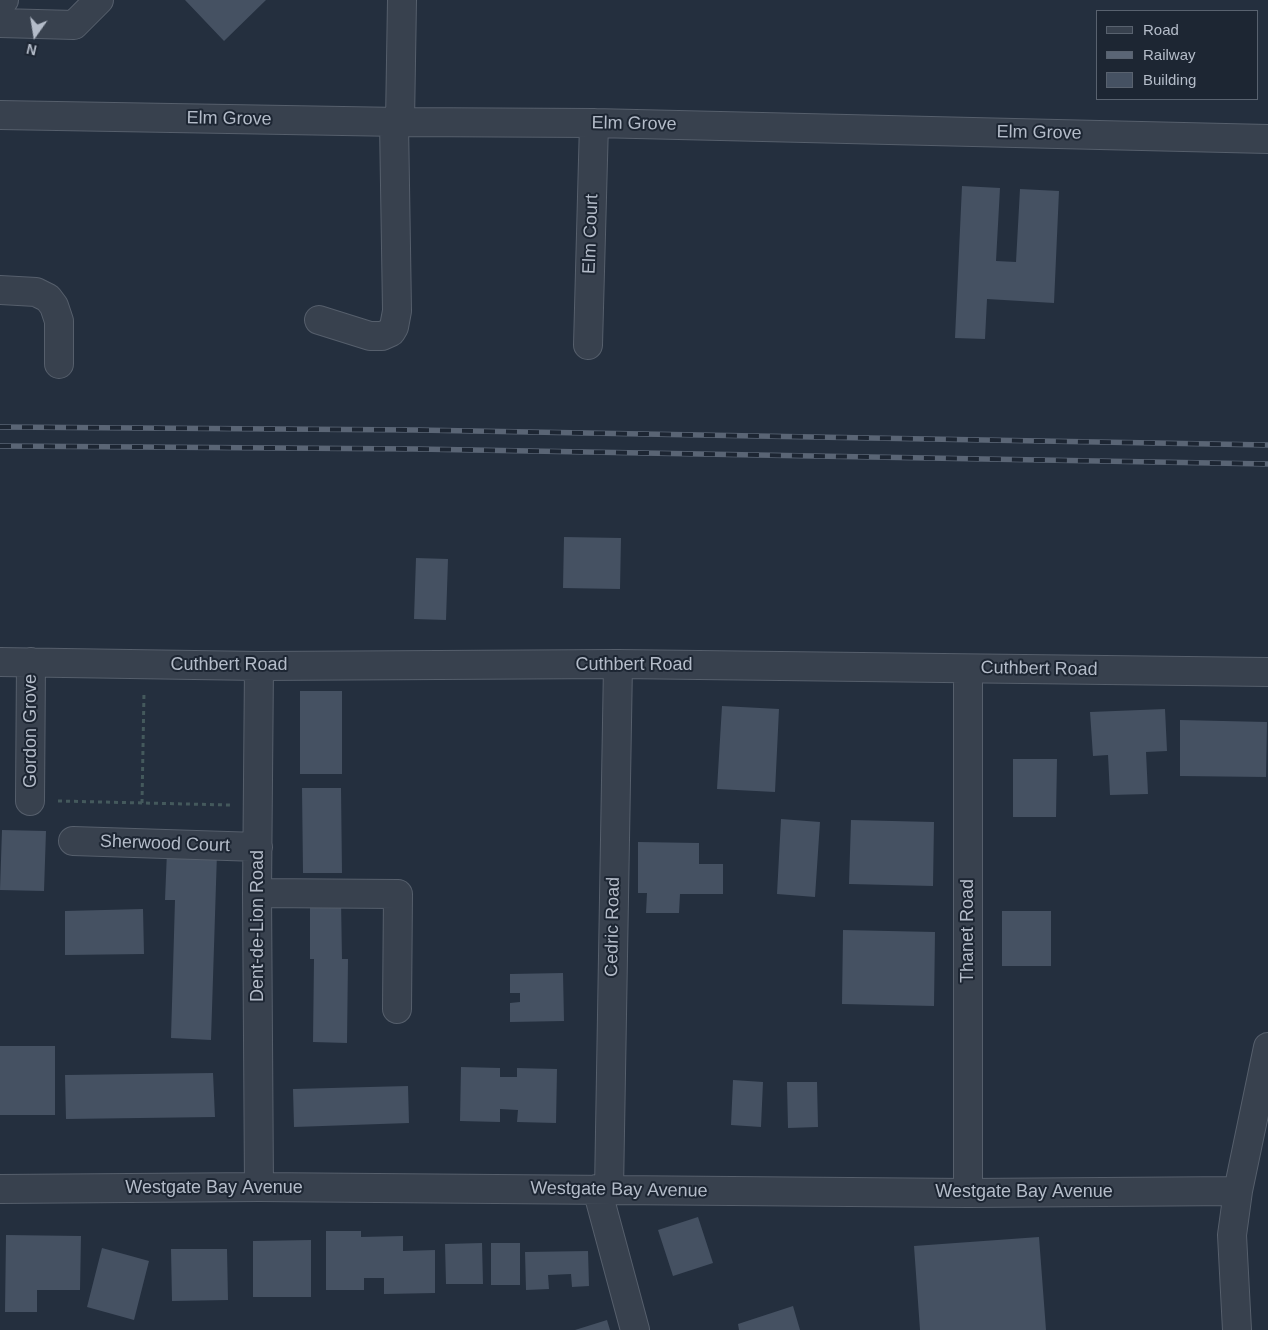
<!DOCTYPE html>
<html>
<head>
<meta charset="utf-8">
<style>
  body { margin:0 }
  #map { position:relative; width:1268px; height:1330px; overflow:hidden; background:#242f3e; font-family:Arial,sans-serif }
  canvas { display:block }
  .legend { position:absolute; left:1096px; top:10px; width:162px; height:90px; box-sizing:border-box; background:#1d2633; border:1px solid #59626f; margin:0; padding:6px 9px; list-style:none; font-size:15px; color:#b4bcc9 }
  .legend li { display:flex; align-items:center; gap:10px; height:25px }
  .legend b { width:25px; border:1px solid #59626f }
  .north { position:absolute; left:10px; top:10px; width:50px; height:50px; -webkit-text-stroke:4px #1d2633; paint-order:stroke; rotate:193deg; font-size:14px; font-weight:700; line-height:20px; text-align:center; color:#b4bcc9 }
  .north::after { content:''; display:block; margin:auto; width:18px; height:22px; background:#b4bcc9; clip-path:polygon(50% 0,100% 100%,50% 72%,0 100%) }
</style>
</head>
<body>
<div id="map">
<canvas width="1268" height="1330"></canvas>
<ul class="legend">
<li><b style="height:6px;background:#38414e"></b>Road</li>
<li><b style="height:6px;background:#5a6575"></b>Railway</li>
<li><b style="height:14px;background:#455162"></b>Building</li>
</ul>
<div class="north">N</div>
</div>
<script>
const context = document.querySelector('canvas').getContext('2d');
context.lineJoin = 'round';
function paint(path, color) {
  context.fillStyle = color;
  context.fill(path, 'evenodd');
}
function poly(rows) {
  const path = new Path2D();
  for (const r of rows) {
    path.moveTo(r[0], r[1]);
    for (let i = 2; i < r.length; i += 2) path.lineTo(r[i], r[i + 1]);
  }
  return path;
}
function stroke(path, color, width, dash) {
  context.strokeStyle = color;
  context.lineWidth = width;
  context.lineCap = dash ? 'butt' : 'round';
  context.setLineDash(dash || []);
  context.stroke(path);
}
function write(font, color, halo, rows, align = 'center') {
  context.font = font + ' Arial,sans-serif';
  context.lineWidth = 4;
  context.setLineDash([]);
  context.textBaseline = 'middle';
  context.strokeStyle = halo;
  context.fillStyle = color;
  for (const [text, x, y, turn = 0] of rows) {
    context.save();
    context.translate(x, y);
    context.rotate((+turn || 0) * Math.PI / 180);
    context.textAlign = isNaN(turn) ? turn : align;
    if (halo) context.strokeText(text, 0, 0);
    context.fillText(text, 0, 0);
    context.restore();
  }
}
const building = poly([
  [185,0,266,0,224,41],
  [962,186,1000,188,996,261,1016,262,1020,189,1059,191,1054,303,987,299,985,339,955,338],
  [564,537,621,538,620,589,563,588],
  [416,558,448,559,446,620,414,619],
  [300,691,342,691,342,774,300,774],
  [722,706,779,709,775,792,717,789],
  [1165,709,1167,751,1146,752,1148,794,1110,795,1108,755,1093,756,1090,712],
  [1180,720,1267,722,1266,777,1180,776],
  [1013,759,1057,759,1056,817,1013,817],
  [302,788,341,788,342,873,303,873],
  [781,819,820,822,815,897,777,894],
  [851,820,934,822,933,886,849,884],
  [2,830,46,831,44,891,0,890],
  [638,842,699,843,699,864,723,864,723,894,680,894,679,913,646,913,647,893,638,893],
  [167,851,217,853,211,1040,171,1038,175,900,165,900],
  [310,900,341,900,342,959,348,959,347,1043,313,1042,314,959,310,959],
  [143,909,144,954,65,955,65,911],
  [1002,911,1051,911,1051,966,1002,966],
  [843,930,935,932,934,1006,842,1004],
  [563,973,564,1021,510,1022,510,1003,520,1002,520,993,510,993,510,974],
  [0,1046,55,1046,55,1115,0,1115],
  [461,1067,500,1068,500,1077,517,1077,517,1068,557,1069,556,1123,517,1122,518,1110,500,1109,500,1122,460,1121],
  [213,1073,215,1117,66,1119,65,1075],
  [733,1080,763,1082,761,1127,731,1125],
  [787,1082,817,1082,818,1127,788,1128],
  [408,1086,409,1123,294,1127,293,1089],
  [698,1217,713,1263,673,1276,658,1230],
  [326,1231,361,1231,361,1237,403,1236,403,1251,435,1250,435,1293,384,1294,384,1278,364,1278,364,1290,326,1290],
  [6,1235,81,1236,80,1290,37,1290,37,1312,5,1312],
  [1039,1237,1046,1330,920,1330,914,1246],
  [311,1240,311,1297,253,1297,253,1241],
  [482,1243,483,1284,446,1284,445,1244],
  [491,1243,520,1243,520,1285,491,1285],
  [102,1248,149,1261,134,1320,87,1307],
  [171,1249,227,1249,228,1300,172,1301],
  [588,1251,589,1286,572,1287,571,1274,548,1275,549,1289,526,1290,525,1252],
  [793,1306,800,1330,739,1330,738,1324],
  [607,1320,610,1330,575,1330]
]);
const path = poly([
  [58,801,230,805],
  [142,803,144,692]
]);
const minor = poly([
  [0,5,4,0],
  [0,23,74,25,99,0],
  [0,115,400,122,594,123,1268,139],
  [400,122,402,0],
  [0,290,36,292,48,298,54,306,59,321,59,364],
  [319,320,370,336,382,336,391,332,394,327,397,311,394,122],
  [588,345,594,123],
  [0,662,259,666,618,664,1268,672],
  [30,801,31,662],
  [73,841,258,847],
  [257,893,398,894,397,1009],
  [259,1187,257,893,259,666],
  [0,1189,259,1187,968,1193,1238,1191],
  [597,1189,635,1330],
  [609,1190,618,664],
  [968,1193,968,669],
  [1237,1330,1232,1235,1238,1191,1268,1047]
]);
const rail = poly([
  [0,427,416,430,1268,445],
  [0,446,416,449,1268,464]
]);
const streetNames = [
  ["Elm Grove",229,119,1],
  ["Elm Grove",634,124,1],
  ["Elm Grove",1039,133,1],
  ["Elm Court",591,234,-88],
  ["Cuthbert Road",229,665],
  ["Cuthbert Road",634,665],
  ["Cuthbert Road",1039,669,1],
  ["Gordon Grove",31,731,-90],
  ["Sherwood Court",165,844,2],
  ["Dent-de-Lion Road",258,926,-90],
  ["Cedric Road",613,927,-89],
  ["Thanet Road",968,931,-90],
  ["Westgate Bay Avenue",214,1188],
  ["Westgate Bay Avenue",619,1190,1],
  ["Westgate Bay Avenue",1024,1192]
];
paint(building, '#455162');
stroke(minor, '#565f6c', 30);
stroke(path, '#44595c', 3, [4, 4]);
stroke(minor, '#38414e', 28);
stroke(rail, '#5a6575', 5.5);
stroke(rail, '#1d2633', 4, [11]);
write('18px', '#b4bcc9', '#1d2633', streetNames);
</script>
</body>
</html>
